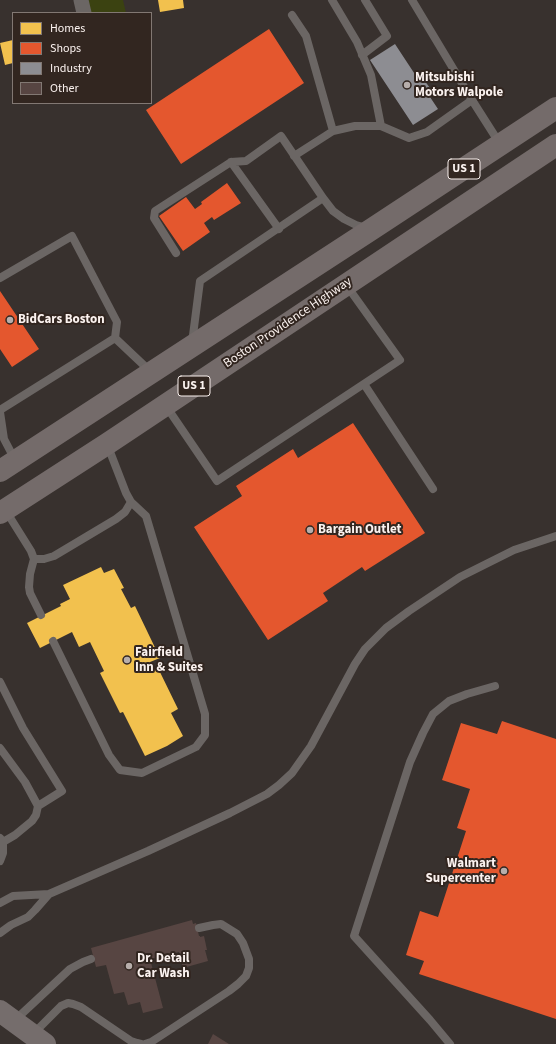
<!DOCTYPE html>
<html>
<head>
<meta charset="utf-8">
<style>
  body { margin:0 }
  #map { position:relative; width:556px; height:1044px; overflow:hidden; background:#38312e; font-family:"Source Sans 3",sans-serif }
  canvas { display:block }
  .legend { position:absolute; left:12px; top:12px; width:140px; height:92px; box-sizing:border-box; background:#322620; border:1px solid #827873; margin:0; padding:5px 7px; list-style:none; font-size:12px; color:#fbf2ef }
  .legend li { display:flex; align-items:center; gap:8px; height:20px }
  .legend b { width:20px; border:1px solid #827873 }
</style>
</head>
<body>
<div id="map">
<canvas width="556" height="1044"></canvas>
<ul class="legend">
<li><b style="height:11px;background:#f2c14e"></b>Homes</li>
<li><b style="height:11px;background:#e4572e"></b>Shops</li>
<li><b style="height:11px;background:#8d8d92"></b>Industry</li>
<li><b style="height:11px;background:#574542"></b>Other</li>
</ul>
</div>
<script>
const context = document.querySelector('canvas').getContext('2d');
context.lineJoin = 'round';
function paint(path, color) {
  context.fillStyle = color;
  context.fill(path, 'evenodd');
}
function poly(rows) {
  const path = new Path2D();
  for (const r of rows) {
    path.moveTo(r[0], r[1]);
    for (let i = 2; i < r.length; i += 2) path.lineTo(r[i], r[i + 1]);
  }
  return path;
}
function stroke(path, color, width, dash) {
  context.strokeStyle = color;
  context.lineWidth = width;
  context.lineCap = dash ? 'butt' : 'round';
  context.setLineDash(dash || []);
  context.stroke(path);
}
function write(font, color, halo, rows, align = 'center') {
  context.font = font + ' "Source Sans 3",sans-serif';
  context.lineWidth = 4;
  context.setLineDash([]);
  context.textBaseline = 'middle';
  context.strokeStyle = halo;
  context.fillStyle = color;
  for (const [text, x, y, turn = 0] of rows) {
    context.save();
    context.translate(x, y);
    context.rotate((+turn || 0) * Math.PI / 180);
    context.textAlign = isNaN(turn) ? turn : align;
    if (halo) context.strokeText(text, 0, 0);
    context.fillText(text, 0, 0);
    context.restore();
  }
}
const green = poly([
  [88,0,123,0,126,13,91,13]
]);
const homes = poly([
  [158,0,183,0,184,8,160,12],
  [13,40,13,63,5,65,0,43],
  [101,567,104,573,114,569,124,588,121,589,131,608,135,606,160,658,150,662,155,670,158,668,178,709,171,713,183,736,167,746,145,756,123,712,120,713,100,673,104,671,90,642,79,647,72,632,40,648,27,623,61,606,60,604,70,599,63,585]
]);
const shops = poly([
  [269,29,304,83,181,164,146,110],
  [227,183,241,203,214,220,212,217,204,223,210,232,183,251,159,216,186,197,195,209,202,204,201,202],
  [0,291,39,349,12,367,0,349],
  [353,423,425,533,365,571,362,567,323,593,328,601,268,640,194,527,242,496,236,486,293,449,298,458],
  [502,721,556,739,556,1019,419,974,424,961,406,955,420,911,438,917,466,831,457,828,470,789,442,780,461,723,497,734]
]);
const industry = poly([
  [395,44,420,82,424,80,430,88,426,91,438,109,413,125,370,60]
]);
const building = poly([
  [192,920,193,924,196,923,199,936,200,936,200,937,204,936,207,950,205,950,208,961,183,968,179,952,150,959,163,1008,143,1013,140,1002,128,1005,124,992,114,994,106,965,96,967,91,948],
  [213,1034,229,1044,208,1044]
]);
const lane = poly([
  [332,0,357,42,371,75,381,126],
  [412,0,472,100],
  [292,15,306,36,333,131],
  [362,55,387,36,365,0],
  [294,156,333,131,355,126,381,126,409,138,427,132,472,100,500,144],
  [231,162,246,161,281,136,323,198],
  [176,253,154,218,155,211,231,162,279,229],
  [0,278,72,236,117,322,115,338,151,372],
  [192,343,200,281,323,198,333,211,344,219,356,225,367,228],
  [364,384,433,489],
  [166,406,217,481,400,360,347,286],
  [0,410,115,338],
  [0,412,4,439,15,460],
  [6,511,31,551,34,559,30,574,29,587,30,593,41,615],
  [34,559,44,559,54,556,116,519,125,512,131,502],
  [53,641,109,755,120,770,142,773,196,747,205,735,205,714,146,516,131,502,126,493,107,444],
  [0,682,23,728,62,791,38,806],
  [0,748,25,782,38,806,36,815,32,821,15,835,3,842],
  [0,838,3,842,3,853,0,861],
  [0,903,13,896,49,894,148,851,230,813,267,794,279,785,292,773,311,746,355,664,365,649,386,628,409,611,460,577,514,550,556,536],
  [0,933,11,925,28,917,35,910,49,894],
  [14,1021,70,969,83,962,91,959],
  [33,1034,61,1006,68,1003,73,1004,81,1007,131,1041,137,1043,141,1044],
  [145,1044,151,1042,162,1035,229,991,238,984,246,976,249,968,249,959,243,943,237,934,221,924,213,925,199,928],
  [450,1044,430,1020,354,936,410,762,423,733,433,714,449,701,467,694,495,686]
]);
const street = poly([
  [81,0,84,13]
]);
const secondary = poly([
  [0,1011,45,1044]
]);
const primary = poly([
  [0,471,372,229,556,108],
  [0,513,107,444,556,145]
]);
const markers = [
  [407,85,4,"#b7aeab"],
  [10,320,4,"#b7aeab"],
  [310,530,4,"#b7aeab"],
  [127,660,4,"#b7aeab"],
  [504,871,4,"#b7aeab"],
  [129,966,4,"#b7aeab"]
];
const shields = [
  [464,169,32],
  [194,386,32]
];
const shieldNames = [
  ["US 1",464,169],
  ["US 1",194,386]
];
const poiNames = [
  ["Mitsubishi",415,78],
  ["Motors Walpole",415,93],
  ["BidCars Boston",18,320],
  ["Bargain Outlet",318,530],
  ["Fairfield",135,653],
  ["Inn & Suites",135,668],
  ["Walmart",496,864,"right"],
  ["Supercenter",496,879,"right"],
  ["Dr. Detail",137,959],
  ["Car Wash",137,974]
];
const streetNames = [
  ["Boston Providence Highway",288,323,-34]
];
paint(green, '#3b4211');
paint(homes, '#f2c14e');
paint(shops, '#e4572e');
paint(industry, '#8d8d92');
paint(building, '#574542');
stroke(lane, '#6b6664', 8);
stroke(street, '#6b6664', 15);
stroke(secondary, '#756d6c', 22);
stroke(primary, '#746b6a', 22);
for (const [x, y, r, color] of markers) {
  const dot = new Path2D();
  dot.arc(x, y, r, 0, 2 * Math.PI);
  context.fillStyle = color;
  context.fill(dot);
  stroke(dot, '#322620', 1.5);
}
for (const [x, y, w] of shields) {
  const box = new Path2D();
  box.roundRect(x - w / 2, y - 10, w, 20, 3);
  context.fillStyle = '#322620';
  context.fill(box);
  stroke(box, '#fbf2ef', 1);
}
write('bold 12px', '#fbf2ef', null, shieldNames);
write('bold 13px', '#fbf2ef', '#322620', poiNames, 'left');
write('13px', '#fbf2ef', '#322620', streetNames);
</script>
</body>
</html>
